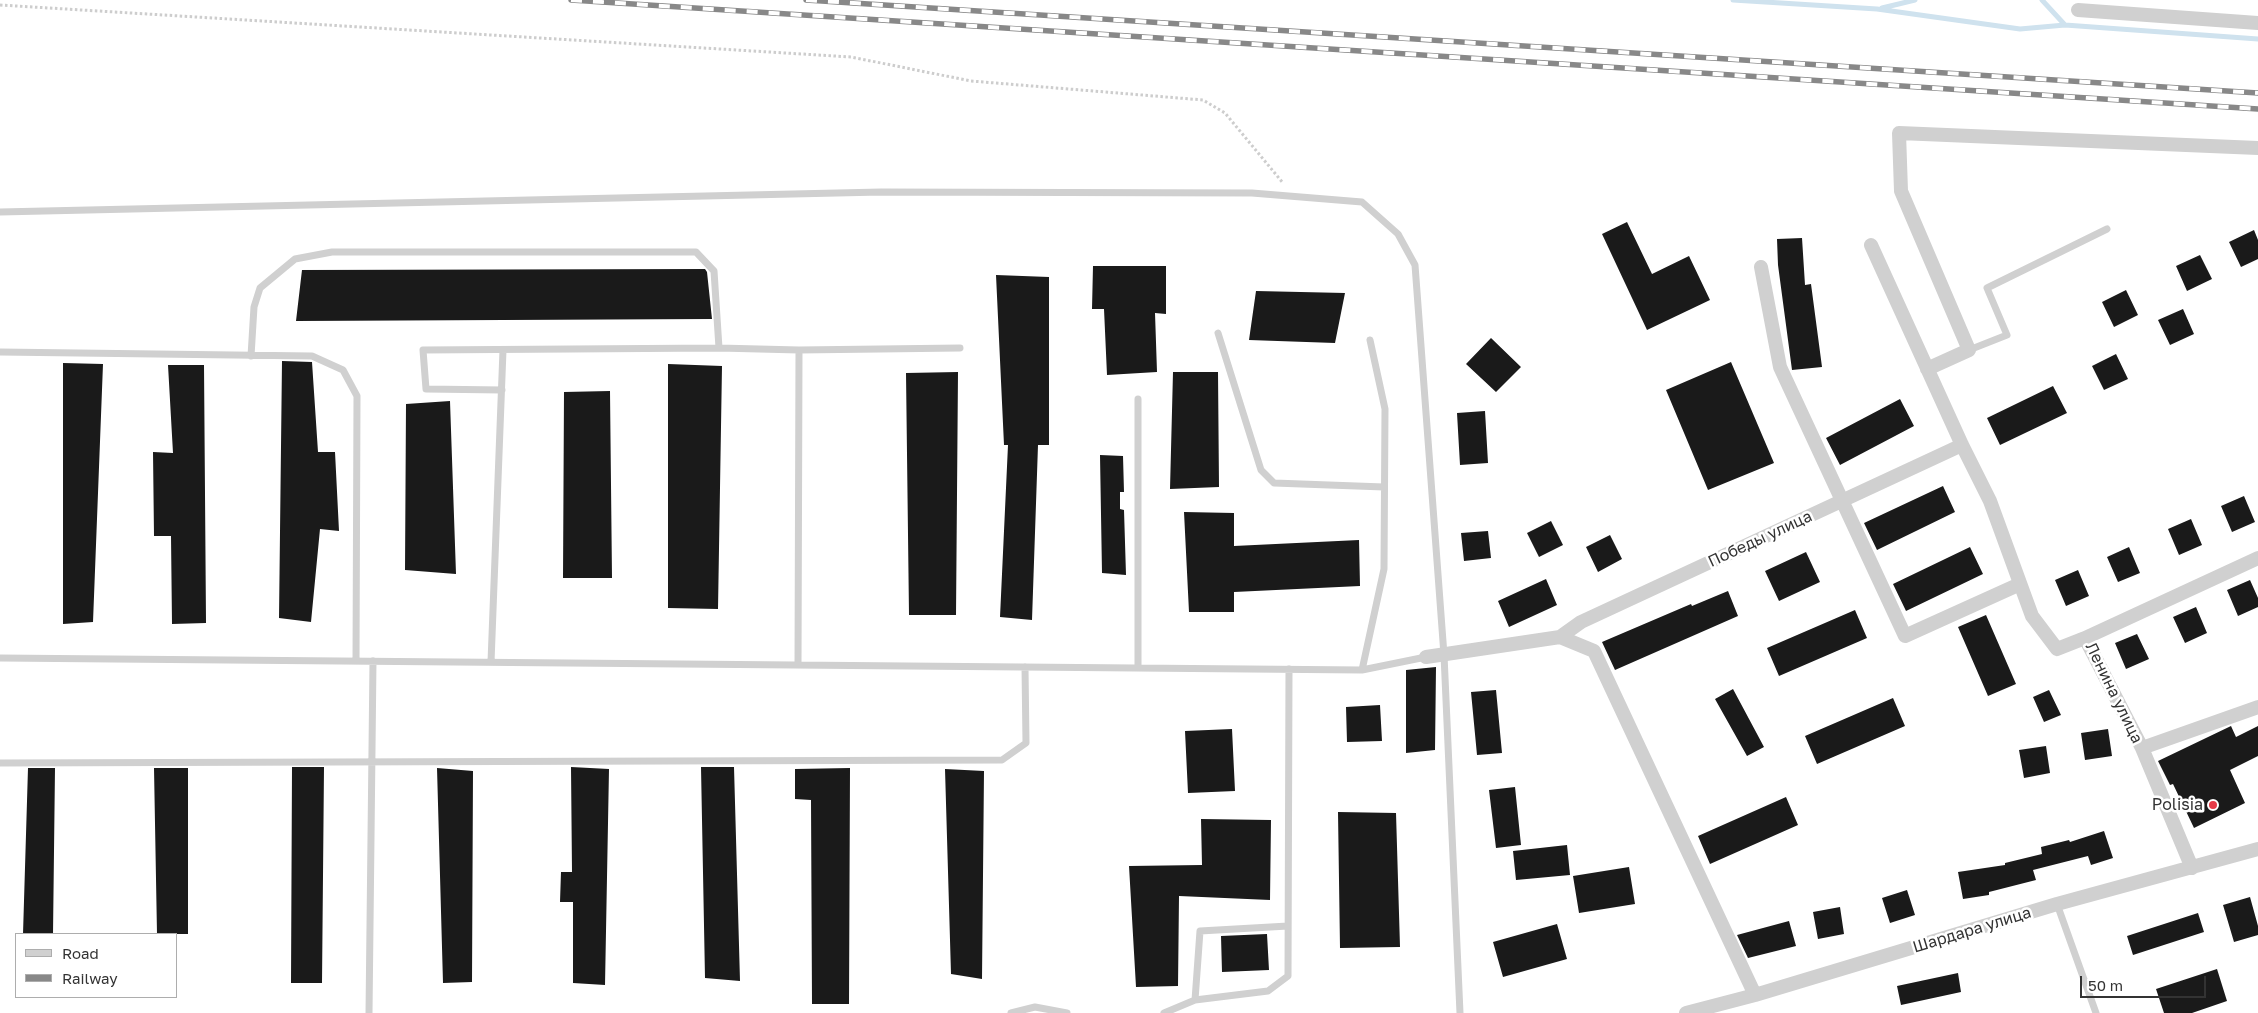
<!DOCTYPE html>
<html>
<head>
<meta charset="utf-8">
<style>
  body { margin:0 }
  #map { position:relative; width:2258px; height:1013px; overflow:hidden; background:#fff; font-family:"Golos Text",sans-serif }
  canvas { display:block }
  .legend { position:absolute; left:15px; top:933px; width:162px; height:65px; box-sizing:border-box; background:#fff; border:1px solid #adadad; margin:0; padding:6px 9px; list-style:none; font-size:15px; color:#333 }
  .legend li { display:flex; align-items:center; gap:10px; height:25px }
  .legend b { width:25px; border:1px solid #adadad }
  .scale { position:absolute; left:2080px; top:976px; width:126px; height:22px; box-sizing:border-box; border:2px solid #333; border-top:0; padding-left:6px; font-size:15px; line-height:18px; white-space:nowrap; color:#333; -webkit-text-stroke:4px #fff; paint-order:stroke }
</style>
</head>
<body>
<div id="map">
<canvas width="2258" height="1013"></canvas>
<ul class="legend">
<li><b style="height:6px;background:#d0d0d0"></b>Road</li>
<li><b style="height:6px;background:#888"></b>Railway</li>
</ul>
<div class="scale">50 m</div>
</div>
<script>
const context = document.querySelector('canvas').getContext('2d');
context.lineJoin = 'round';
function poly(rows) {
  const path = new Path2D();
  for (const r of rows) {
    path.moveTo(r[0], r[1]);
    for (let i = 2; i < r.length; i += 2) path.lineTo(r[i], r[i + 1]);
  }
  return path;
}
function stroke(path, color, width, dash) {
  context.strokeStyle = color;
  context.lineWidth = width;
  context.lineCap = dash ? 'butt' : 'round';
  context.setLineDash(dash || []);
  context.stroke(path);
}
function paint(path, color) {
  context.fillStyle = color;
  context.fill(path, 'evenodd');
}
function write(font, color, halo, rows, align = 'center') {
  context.font = font + ' "Golos Text",sans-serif';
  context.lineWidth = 5;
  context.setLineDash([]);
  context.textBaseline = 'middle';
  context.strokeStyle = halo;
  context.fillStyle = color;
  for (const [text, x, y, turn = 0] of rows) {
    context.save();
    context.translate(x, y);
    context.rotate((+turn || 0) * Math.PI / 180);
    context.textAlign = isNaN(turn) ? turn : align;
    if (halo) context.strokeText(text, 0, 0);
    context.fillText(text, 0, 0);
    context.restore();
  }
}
const stream = poly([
  [1733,0,1877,9,2020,29,2065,25],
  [2042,0,2065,25,2258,39],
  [1882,8,1915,0]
]);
const building = poly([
  [1627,222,1652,274,1689,256,1710,300,1647,330,1602,234],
  [2254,230,2258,240,2258,259,2241,267,2229,242],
  [1802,238,1805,285,1811,284,1822,367,1792,370,1778,265,1777,239],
  [2200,255,2212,279,2187,291,2176,266],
  [1093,266,1166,266,1166,314,1155,313,1157,372,1107,375,1104,309,1092,309],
  [705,269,707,272,712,319,296,321,302,270],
  [996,275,1049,277,1049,445,1038,445,1032,620,1000,617,1008,445,1004,445],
  [2126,290,2138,315,2114,327,2102,302],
  [1256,291,1345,293,1335,343,1249,340],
  [2183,309,2194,334,2170,345,2158,320],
  [1491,338,1521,367,1496,392,1466,364],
  [2116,354,2128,379,2104,390,2092,366],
  [282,361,312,362,318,452,335,452,339,531,320,529,311,622,279,618],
  [1731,362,1774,463,1708,490,1666,390],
  [63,363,103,364,93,622,63,624],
  [668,364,722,366,718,609,668,608],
  [168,365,204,365,206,623,172,624,171,536,154,536,153,452,173,453],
  [958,372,956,615,909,615,906,373],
  [1173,372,1218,372,1219,487,1170,489],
  [2053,386,2067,413,2000,445,1987,418],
  [610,391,612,578,563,578,564,392],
  [1900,399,1914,426,1840,465,1826,438],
  [450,401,456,574,405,570,406,404],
  [1485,411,1488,463,1460,465,1457,413],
  [1100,455,1123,456,1124,492,1120,492,1120,509,1124,510,1126,575,1102,573],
  [1943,486,1955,512,1877,550,1864,523],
  [2244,496,2255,522,2232,532,2221,506],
  [1184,512,1234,513,1234,546,1359,540,1360,586,1234,592,1234,612,1189,612],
  [2191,519,2202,545,2179,555,2168,529],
  [1551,521,1563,545,1539,557,1527,533],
  [1488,531,1491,558,1464,561,1461,533],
  [1610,535,1622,559,1598,572,1586,547],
  [1970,547,1983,574,1906,611,1893,584],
  [2129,547,2140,573,2118,582,2107,557],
  [1806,552,1820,582,1779,601,1765,571],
  [2078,570,2089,596,2066,606,2055,580],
  [1546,579,1557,605,1509,627,1498,601],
  [2250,580,2258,598,2258,607,2238,616,2227,590],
  [1728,591,1738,616,1615,670,1602,642,1691,604,1692,606],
  [2196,607,2207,633,2185,643,2173,617],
  [1855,610,1867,638,1779,676,1767,648],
  [1986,615,2016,684,1988,696,1958,627],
  [2137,634,2149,659,2126,669,2115,643],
  [1436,667,1435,750,1406,753,1406,670],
  [1733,689,1764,747,1747,756,1715,699],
  [1496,690,1502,753,1477,755,1471,692],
  [2049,690,2061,715,2044,722,2033,697],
  [1893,698,1905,726,1817,764,1805,736],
  [1380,705,1382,741,1347,742,1346,707],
  [2231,726,2236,737,2258,726,2258,756,2230,770,2245,803,2194,828,2173,784,2170,785,2158,761],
  [1232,729,1235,791,1188,793,1185,731],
  [2108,729,2112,756,2085,760,2081,733],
  [2046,746,2050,773,2024,778,2019,750],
  [292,767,324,767,322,983,291,983],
  [571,767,609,769,605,985,573,983,573,902,560,902,561,872,572,872],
  [701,767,734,767,740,981,705,978],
  [28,768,55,768,53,934,23,934],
  [154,768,188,768,188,934,157,934],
  [437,768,473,771,472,982,443,983],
  [850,768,849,1004,812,1004,811,800,795,799,795,769],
  [945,769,984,771,982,979,951,974],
  [1515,787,1521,845,1496,848,1489,790],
  [1786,797,1798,825,1710,864,1698,836],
  [1338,812,1396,813,1400,947,1340,948],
  [1201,819,1271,820,1270,900,1179,896,1178,986,1136,987,1129,866,1202,865],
  [2104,831,2113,858,2091,865,2088,856,2033,870,2036,880,1989,892,1989,895,1963,899,1958,872,2005,865,2005,863,2042,854,2041,847,2069,840,2070,842],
  [1567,845,1570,875,1516,880,1513,851],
  [1629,867,1635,904,1579,913,1573,876],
  [1907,890,1915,915,1890,923,1882,898],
  [2250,897,2258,926,2258,935,2234,942,2223,905],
  [1840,907,1844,934,1818,939,1813,912],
  [2198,913,2204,932,2133,955,2127,936],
  [1789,921,1796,946,1748,958,1737,935],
  [1557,924,1567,959,1503,977,1493,942],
  [1267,934,1269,970,1222,972,1221,936],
  [2217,969,2227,1001,2192,1013,2164,1013,2156,989],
  [1958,973,1961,992,1901,1005,1897,986]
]);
const path = poly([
  [0,5,851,57,971,81,1203,100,1225,113,1283,183]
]);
const service = poly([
  [0,212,881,192,1252,193,1362,202,1398,234,1415,265,1444,655,1460,1013],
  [1218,333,1261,470,1274,483,1384,487],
  [1969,350,2007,335,1987,288,2107,229],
  [0,352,312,356,343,370,357,396,356,661],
  [251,356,254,307,260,288,295,259,332,252,696,252,714,271,719,348],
  [502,390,426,389,423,350,719,348,799,350,960,348],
  [0,658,1362,670,1426,657],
  [491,662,503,350],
  [798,665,799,350],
  [1138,668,1138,399],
  [1362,670,1384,569,1385,409,1370,340],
  [0,763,1002,760,1026,743,1025,667],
  [2057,904,2096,1013],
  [1195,1000,1200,931,1288,926],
  [369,1013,373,661],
  [1011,1013,1035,1007,1067,1013],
  [1164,1013,1195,1000,1268,991,1288,976,1289,669]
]);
const minor = poly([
  [2078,10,2258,23],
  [1871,245,1962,445,1990,501,2032,616,2057,649,2085,638],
  [1761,267,1780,367,1905,636,2020,584],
  [1927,369,1969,350,1901,191,1899,133,2258,148],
  [1560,637,1581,622,1962,445],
  [1426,657,1560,637,1594,651,1755,995],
  [2142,748,2258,707],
  [2192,868,2142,748,2085,638,2258,558],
  [1686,1013,1755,995,2057,904,2258,849]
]);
const rail = poly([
  [571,0,2258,109],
  [806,0,2258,93]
]);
const markers = [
  [2213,805,5,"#e63946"]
];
const streetNames = [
  ["Победы улица",1760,539,-25],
  ["Ленина улица",2114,693,64],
  ["Шардара улица",1972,930,-17]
];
const poiNames = [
  ["Polisia",2203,805]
];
stroke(stream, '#cfe2ee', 5);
paint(building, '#1a1a1a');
stroke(path, '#cdcdcd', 3, [2.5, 2.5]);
stroke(service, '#d0d0d0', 7);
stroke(minor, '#d0d0d0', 14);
stroke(rail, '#888', 5.5);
stroke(rail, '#fff', 4, [11]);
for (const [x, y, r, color] of markers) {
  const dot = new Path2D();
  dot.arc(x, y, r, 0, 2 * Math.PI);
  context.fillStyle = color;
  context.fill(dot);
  stroke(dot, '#fff', 2);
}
write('16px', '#333', '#fff', streetNames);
write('16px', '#333', '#fff', poiNames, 'right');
</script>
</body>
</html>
